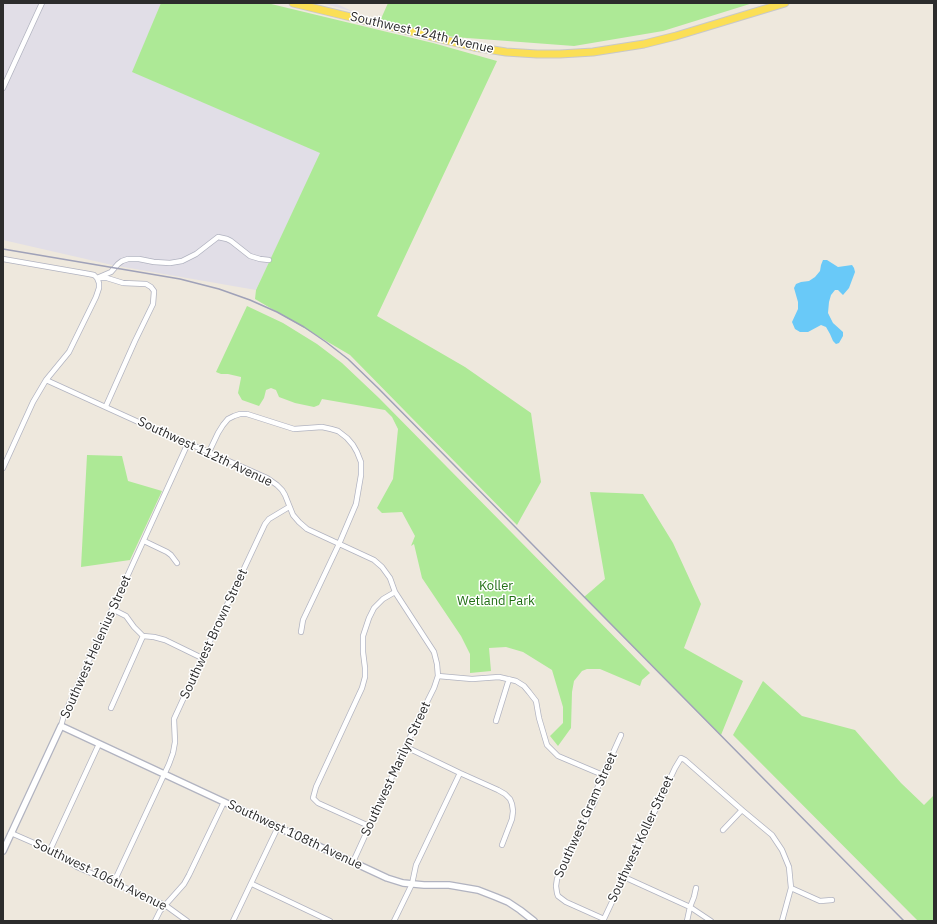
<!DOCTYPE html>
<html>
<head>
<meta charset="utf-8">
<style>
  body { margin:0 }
  #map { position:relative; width:937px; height:924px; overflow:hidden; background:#eee8dd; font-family:"IBM Plex Sans",sans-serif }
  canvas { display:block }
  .frame { position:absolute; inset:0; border:4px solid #2c2c2c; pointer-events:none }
</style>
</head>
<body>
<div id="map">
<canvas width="937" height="924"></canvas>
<div class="frame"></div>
</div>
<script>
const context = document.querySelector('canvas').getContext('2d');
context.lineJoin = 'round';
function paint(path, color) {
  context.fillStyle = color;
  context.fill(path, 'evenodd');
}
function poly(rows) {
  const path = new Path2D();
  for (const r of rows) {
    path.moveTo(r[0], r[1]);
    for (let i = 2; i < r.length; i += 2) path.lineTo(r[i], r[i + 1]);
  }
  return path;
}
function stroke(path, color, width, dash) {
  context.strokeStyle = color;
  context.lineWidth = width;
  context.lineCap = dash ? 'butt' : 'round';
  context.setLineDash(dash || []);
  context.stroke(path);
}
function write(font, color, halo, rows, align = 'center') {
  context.font = font + ' "IBM Plex Sans",sans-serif';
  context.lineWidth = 3;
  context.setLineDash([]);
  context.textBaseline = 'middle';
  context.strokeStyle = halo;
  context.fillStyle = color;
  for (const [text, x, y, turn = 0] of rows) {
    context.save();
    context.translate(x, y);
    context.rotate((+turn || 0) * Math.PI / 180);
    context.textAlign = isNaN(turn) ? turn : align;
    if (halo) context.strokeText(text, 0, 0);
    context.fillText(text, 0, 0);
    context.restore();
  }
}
const industrial = poly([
  [3,3,161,3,133,72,321,153,256,290,112,265,3,240],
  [321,3,335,3,354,12]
]);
const green = poly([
  [161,3,267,3,433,43,497,61,377,316,465,367,531,413,541,482,517,525,350,355,255,299,256,290,320,153,132,72],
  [388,3,753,3,663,31,574,46,454,37,380,21],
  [247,306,283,323,317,344,342,363,379,398,650,673,642,680,640,686,600,669,587,669,582,671,574,681,572,692,571,728,558,746,550,736,563,723,563,707,552,670,523,652,506,647,489,648,491,671,470,673,470,654,461,636,422,578,414,544,411,546,415,536,402,512,382,513,377,508,393,479,398,429,392,417,385,410,322,399,319,405,314,407,295,403,279,397,276,390,271,388,266,390,264,398,259,406,242,400,238,393,241,378,241,377,228,374,221,374,216,372],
  [87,455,122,456,128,481,162,491,130,560,81,567],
  [590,492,643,494,673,543,701,604,684,648,743,681,721,735,584,597,605,579],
  [763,681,802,716,855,730,901,783,924,805,934,795,934,921,918,921,733,735]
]);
const water = poly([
  [823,260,827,260,838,267,852,265,854,268,855,272,849,288,843,295,838,290,835,290,831,295,829,302,828,313,833,323,843,332,843,336,839,343,836,344,833,341,830,334,826,327,821,325,808,332,800,332,795,329,792,322,798,309,798,302,794,288,796,284,801,282,809,281,815,277,820,271,821,265]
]);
const minor = poly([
  [3,88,42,3],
  [3,259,89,274,94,275,97,278,99,283,99,288,96,297,69,352,46,380,33,402,3,468],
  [97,278,111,272,118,264,122,261,128,259,139,259,154,262,170,263,182,261,196,254,218,237,227,239,231,241,250,256,260,259,269,260],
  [100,278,107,278,123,283,146,284,151,287,154,291,153,304,135,341,106,406],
  [46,380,167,435,188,443,267,478,277,485,282,490,285,495,293,515,299,522,307,529,374,560,382,567,390,578,395,592,434,652,437,664,438,676,434,688,417,722,353,862],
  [209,452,218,433,223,425,228,419,234,416,240,414,247,414,294,429,322,427,331,429,338,431,347,438,353,445,357,452,361,462,361,475,356,504,339,544,303,620,301,632],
  [144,541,167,552,171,555,177,563],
  [112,609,126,616,134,627,143,636,154,637,165,640,202,658],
  [438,676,472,679,499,677,516,681,524,686,529,692,536,701,539,718,547,745,558,756,603,775],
  [111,708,143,636],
  [496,721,509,679],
  [61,726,64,715,188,443],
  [406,747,460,773,498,790,505,794,510,799,512,804,513,811,512,819,502,845],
  [369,826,318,803,313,798,316,787,362,688,365,677,365,668,363,652,363,636,369,618,374,608,383,599,395,592],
  [723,830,742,810],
  [11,833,50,850,77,867,165,905,187,921],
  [50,850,99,744],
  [624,877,690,907,711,921],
  [114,882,169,764,173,753,175,742,174,719,202,658,265,524,269,519,289,507],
  [252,884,330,921],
  [791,888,820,901,832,900],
  [604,919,566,902,558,896,557,893,556,886,557,879,595,801,597,789,603,775,621,735],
  [155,921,160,911,184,884,189,875,224,802],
  [233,921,278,827],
  [394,921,412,884,416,865,460,773],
  [603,921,675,768,681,758,685,760,742,810,772,835,782,850,789,867,791,888,782,921],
  [687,921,690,907,694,897,696,888]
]);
const tertiary = poly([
  [3,851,61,726,387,878,403,883,424,885,449,885,478,890,496,897,508,902,520,910,534,921]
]);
const primary = poly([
  [293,3,474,47,506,52,537,54,560,54,593,52,644,44,676,36,785,3]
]);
const rail = poly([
  [3,249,180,279,219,289,250,300,277,312,304,327,326,342,348,359,378,388,904,921]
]);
const streetNames = [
  ["Southwest 124th Avenue",422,33,13],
  ["Southwest 112th Avenue",205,452,25],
  ["Southwest Brown Street",214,634,-65],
  ["Southwest Helenius Street",96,647,-66],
  ["Southwest Marilyn Street",396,769,-65],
  ["Southwest Gram Street",586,815,-66],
  ["Southwest 108th Avenue",295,835,25],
  ["Southwest Koller Street",641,839,-65],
  ["Southwest 106th Avenue",100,875,26]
];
const parkNames = [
  ["Koller",496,586],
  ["Wetland Park",496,601]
];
paint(industrial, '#e1dee7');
paint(green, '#ade996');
paint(water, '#69c9f8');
stroke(minor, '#b1b3c0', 6);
stroke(tertiary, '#b1b3c0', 8);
stroke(primary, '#c8c8c8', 9);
stroke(minor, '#fff', 4.5);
stroke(tertiary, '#fff', 5.5);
stroke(primary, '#fbdf56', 7);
stroke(rail, '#9fa1b8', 1.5);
write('13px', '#2c2c2c', '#fff', streetNames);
write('13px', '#227015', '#fff', parkNames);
</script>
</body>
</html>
